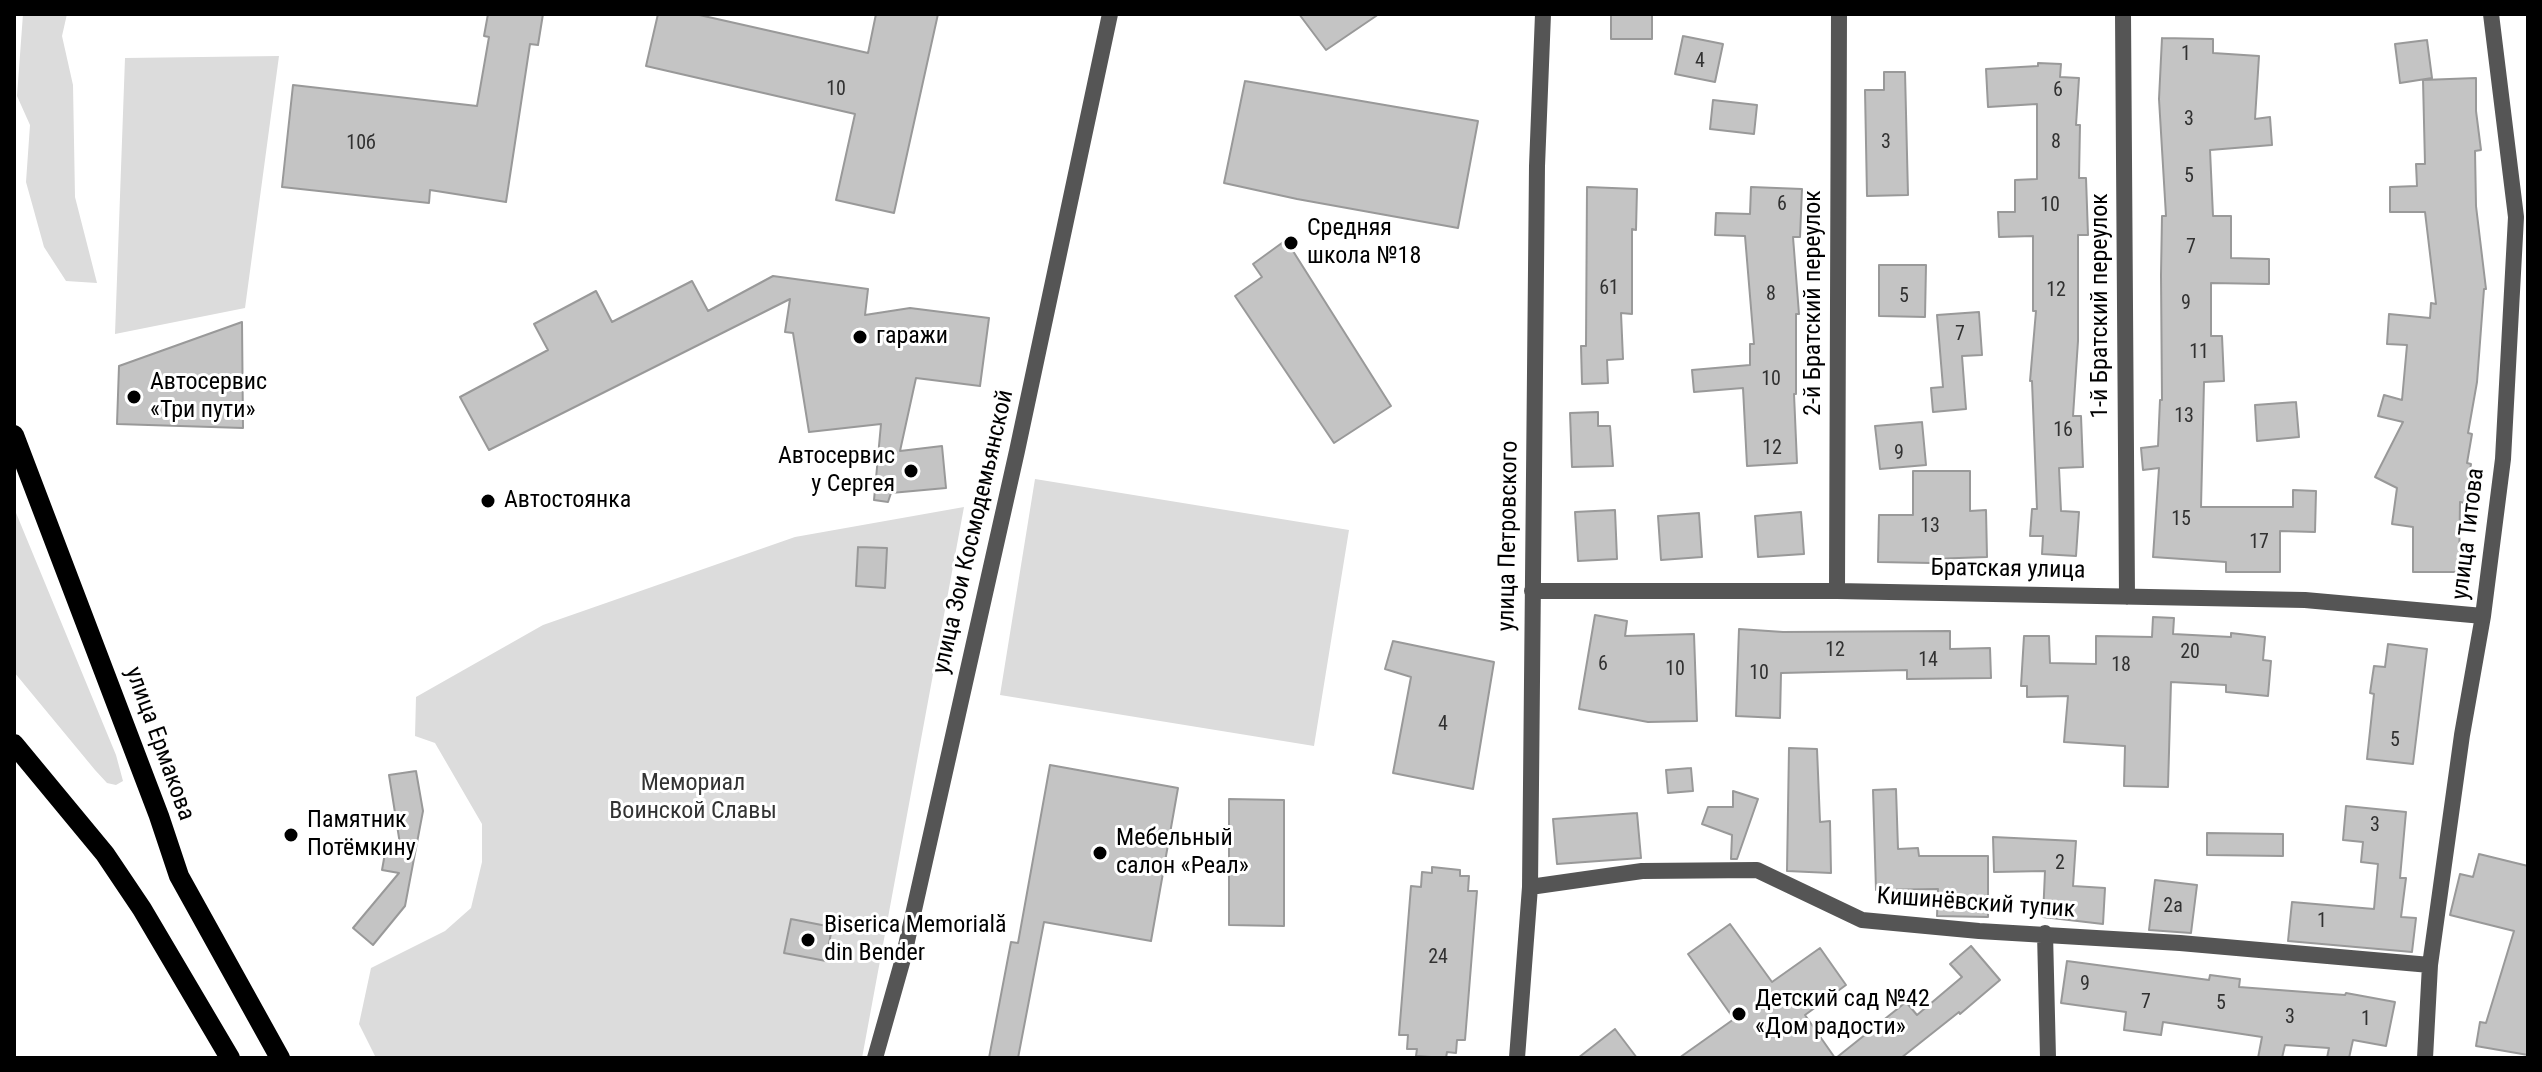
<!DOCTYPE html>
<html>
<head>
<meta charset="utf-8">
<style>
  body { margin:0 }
  #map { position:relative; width:2542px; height:1072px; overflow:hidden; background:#fff; font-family:"Roboto Condensed",sans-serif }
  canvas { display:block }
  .frame { position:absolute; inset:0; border:16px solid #000; pointer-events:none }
</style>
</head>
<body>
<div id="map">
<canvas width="2542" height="1072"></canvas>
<div class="frame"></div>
</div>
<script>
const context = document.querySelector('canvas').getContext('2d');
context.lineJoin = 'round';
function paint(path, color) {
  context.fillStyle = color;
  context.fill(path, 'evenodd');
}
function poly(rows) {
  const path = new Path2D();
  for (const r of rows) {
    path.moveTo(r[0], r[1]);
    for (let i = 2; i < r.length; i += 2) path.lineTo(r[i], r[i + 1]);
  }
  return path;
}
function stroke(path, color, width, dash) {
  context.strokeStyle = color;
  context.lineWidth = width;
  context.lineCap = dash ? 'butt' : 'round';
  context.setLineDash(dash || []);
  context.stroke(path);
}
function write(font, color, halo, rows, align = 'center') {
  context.font = font + ' "Roboto Condensed",sans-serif';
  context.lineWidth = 6;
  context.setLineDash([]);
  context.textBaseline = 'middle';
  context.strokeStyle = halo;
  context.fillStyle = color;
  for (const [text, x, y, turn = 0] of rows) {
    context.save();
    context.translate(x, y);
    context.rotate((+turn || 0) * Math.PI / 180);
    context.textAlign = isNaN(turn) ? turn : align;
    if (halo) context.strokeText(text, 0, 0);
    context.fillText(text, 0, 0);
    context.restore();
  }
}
const green = poly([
  [23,14,67,14,62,36,73,85,75,197,97,283,66,281,44,247,26,182,30,125,17,96],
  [279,56,245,308,115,334,125,58],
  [1035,479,1349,530,1314,746,1000,695],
  [964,507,862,1058,376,1058,359,1024,371,968,445,931,471,908,482,862,482,824,435,743,415,736,416,697,543,625,795,537],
  [14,508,116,755,123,781,116,785,107,783,95,770,14,672]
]);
const building = poly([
  [488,14,543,14,538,45,530,44,506,202,430,190,429,203,282,187,293,85,477,106,489,37,484,36,488,14],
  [658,14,695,14,868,53,876,14,938,14,894,213,836,200,855,114,646,66,658,14],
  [1299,14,1379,14,1326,50,1299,14],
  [1611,14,1652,14,1652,39,1611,39,1611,14],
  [1683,36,1723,44,1715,82,1675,74,1683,36],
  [2162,38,2213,39,2213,53,2259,56,2255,119,2270,117,2272,145,2210,150,2213,216,2231,216,2231,258,2269,259,2269,284,2211,283,2211,336,2222,336,2224,381,2204,382,2201,507,2293,507,2293,490,2316,491,2315,532,2280,531,2280,572,2226,572,2226,562,2153,557,2159,468,2143,470,2141,448,2158,446,2160,400,2162,400,2161,275,2162,216,2166,216,2159,99,2162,38],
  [2427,40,2432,78,2400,83,2395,44,2427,40],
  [2038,63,2061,64,2060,77,2079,78,2076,125,2080,125,2079,178,2086,178,2088,235,2078,235,2078,341,2073,416,2081,416,2083,467,2059,468,2061,511,2079,512,2076,556,2042,554,2043,536,2030,536,2032,509,2037,509,2032,381,2030,381,2036,311,2033,311,2033,236,1999,237,1998,212,2015,212,2015,180,2037,179,2037,104,1988,107,1986,69,2038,66,2038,63],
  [1884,72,1905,72,1908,195,1867,196,1865,90,1884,90,1884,72],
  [2476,78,2476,111,2481,150,2475,151,2476,206,2486,289,2484,289,2477,382,2468,433,2472,434,2467,463,2471,464,2465,503,2460,502,2459,572,2413,572,2413,527,2392,524,2397,488,2375,477,2403,422,2378,416,2384,395,2402,400,2407,345,2387,344,2389,314,2430,318,2431,303,2436,304,2425,212,2390,212,2390,187,2417,186,2416,164,2425,164,2423,80,2476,78],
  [1245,81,1478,121,1458,228,1297,199,1224,183,1245,81],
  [1713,100,1757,105,1754,134,1710,129,1713,100],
  [1587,187,1637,189,1636,230,1632,229,1632,314,1621,313,1623,359,1607,360,1608,383,1582,384,1581,346,1586,346,1587,187],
  [1751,187,1802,189,1800,237,1793,237,1799,314,1796,314,1796,394,1794,394,1797,463,1747,466,1743,388,1694,392,1692,370,1750,365,1750,344,1754,344,1745,236,1715,235,1716,213,1750,214,1751,187],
  [1286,240,1391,406,1334,443,1235,296,1262,277,1253,264,1286,240],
  [1879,265,1926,265,1925,317,1879,316,1879,265],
  [773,276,868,289,865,315,910,308,989,318,980,386,916,378,900,451,942,446,946,488,891,493,888,502,874,500,881,424,809,432,793,333,785,332,790,299,489,450,460,397,548,350,534,324,596,291,612,322,692,281,708,311,773,276],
  [1979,312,1982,355,1962,356,1966,409,1933,412,1931,388,1943,387,1937,315,1979,312],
  [242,322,243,428,117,424,119,366,242,322],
  [2296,402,2299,437,2257,441,2255,405,2296,402],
  [1598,412,1598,426,1610,426,1613,466,1572,467,1570,413,1598,412],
  [1922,422,1926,465,1880,469,1875,426,1922,422],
  [1913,471,1970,471,1970,511,1986,510,1987,557,1931,559,1931,563,1878,562,1879,515,1913,515,1913,471],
  [1615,510,1617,559,1578,561,1575,512,1615,510],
  [1801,512,1804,554,1758,557,1755,516,1801,512],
  [1699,513,1702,557,1661,560,1658,516,1699,513],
  [858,547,887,548,885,588,856,586,858,547],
  [1595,615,1627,621,1625,636,1694,634,1697,721,1648,722,1579,709,1595,615],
  [2153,617,2174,618,2173,634,2231,637,2231,633,2265,637,2263,660,2271,661,2268,696,2226,692,2226,685,2171,682,2168,787,2124,786,2125,746,2064,742,2068,696,2027,697,2027,686,2021,686,2024,636,2049,636,2050,663,2096,664,2096,636,2152,637,2153,617],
  [1739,629,1783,632,1950,631,1950,649,1990,648,1991,678,1907,679,1907,670,1781,673,1780,718,1736,716,1739,629],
  [1393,641,1494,662,1473,789,1393,773,1411,677,1385,669,1393,641],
  [2388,644,2427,649,2413,764,2367,759,2374,694,2370,693,2374,666,2385,667,2388,644],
  [1789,748,1817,749,1820,822,1830,821,1831,873,1787,871,1789,748],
  [1050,765,1178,788,1151,941,1044,922,1018,1058,989,1058,1011,942,1018,943,1050,765],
  [1691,768,1693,791,1668,793,1666,770,1691,768],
  [416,771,423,811,405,906,373,945,353,928,399,873,382,870,387,842,400,844,389,775,416,771],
  [1896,789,1898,849,1918,848,1919,856,1988,856,1988,917,1937,916,1938,889,1876,890,1873,790,1896,789],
  [1733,791,1758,799,1737,859,1731,859,1732,835,1702,824,1708,807,1733,807,1733,791],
  [1229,799,1284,800,1284,926,1229,925,1229,799],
  [2346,806,2406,812,2400,878,2406,878,2401,917,2416,918,2412,952,2288,941,2292,902,2374,909,2378,864,2361,862,2363,842,2343,840,2346,806],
  [1637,813,1641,858,1557,864,1553,819,1637,813],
  [2207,833,2283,834,2283,856,2207,855,2207,833],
  [1993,837,2076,841,2073,886,2105,888,2103,924,2043,917,2045,871,1994,872,1993,837],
  [2479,854,2528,866,2528,1055,2476,1046,2480,1022,2486,1023,2514,931,2450,915,2460,874,2473,877,2479,854],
  [1432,867,1460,870,1460,876,1469,876,1468,891,1477,891,1465,1040,1457,1040,1456,1053,1447,1052,1446,1058,1416,1056,1417,1049,1407,1049,1408,1035,1399,1035,1411,886,1421,887,1422,872,1432,873,1432,867],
  [2155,880,2197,885,2191,933,2149,930,2155,880],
  [791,919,832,927,826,961,784,953,791,919],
  [1730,924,1772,982,1820,948,1846,985,1805,1015,1835,1058,1679,1058,1734,1019,1688,954,1730,924],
  [1971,946,2000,980,1960,1014,1959,1012,1901,1058,1836,1058,1906,1002,1917,1015,1962,977,1950,964,1971,946],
  [2067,961,2209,980,2210,975,2240,979,2239,987,2345,995,2346,993,2395,1002,2386,1046,2353,1040,2349,1058,2327,1058,2329,1048,2285,1045,2282,1058,2258,1058,2262,1037,2163,1022,2161,1035,2124,1030,2126,1012,2061,1003,2067,961],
  [1615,1029,1637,1058,1578,1058,1615,1029]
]);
const minor = poly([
  [2123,14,2127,597],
  [1532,591,1837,591,2305,600,2483,616],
  [1837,591,1839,14],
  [1530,887,1642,871,1757,870,1862,920,1979,931,2180,943,2430,965],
  [2045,933,2048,1058],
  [1517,1058,1530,887,1537,166,1543,14],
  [2425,1058,2430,965,2462,735,2483,616,2503,459,2516,217,2491,14]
]);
const tertiary = poly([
  [875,1058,903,959,1017,451,1110,14]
]);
const primary = poly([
  [14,435,159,816,179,876,280,1058],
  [14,744,105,854,142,909,230,1058]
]);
const markers = [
  [1291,243,8,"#000"],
  [860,337,8,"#000"],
  [134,397,8,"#000"],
  [911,471,8,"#000"],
  [488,501,8,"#000"],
  [291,835,8,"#000"],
  [1100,853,8,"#000"],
  [808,940,8,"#000"],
  [1739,1014,8,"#000"]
];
const numberNames = [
  ["1",2186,55],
  ["4",1700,62],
  ["10",836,90],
  ["6",2058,91],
  ["3",2189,120],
  ["3",1886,143],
  ["8",2056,143],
  ["10б",361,144],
  ["5",2189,177],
  ["6",1782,205],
  ["10",2050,206],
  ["7",2191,248],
  ["61",1609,289],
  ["12",2056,291],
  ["8",1771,295],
  ["5",1904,297],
  ["9",2186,304],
  ["7",1960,335],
  ["11",2199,353],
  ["10",1771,380],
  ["13",2184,417],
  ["16",2063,431],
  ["12",1772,449],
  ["9",1899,454],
  ["15",2181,520],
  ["13",1930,527],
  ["17",2259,543],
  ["12",1835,651],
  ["20",2190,653],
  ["14",1928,661],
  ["6",1603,665],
  ["18",2121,666],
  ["10",1675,670],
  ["10",1759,674],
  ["4",1443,725],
  ["5",2395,741],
  ["3",2375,826],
  ["2",2060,864],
  ["2а",2173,907],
  ["1",2322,922],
  ["24",1438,958],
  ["9",2085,985],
  ["7",2146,1003],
  ["5",2221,1004],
  ["3",2290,1018],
  ["1",2366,1020]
];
const poiNames = [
  ["Средняя",1307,229],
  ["школа №18",1307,257],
  ["гаражи",876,337],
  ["Автосервис",150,383],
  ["«Три пути»",150,411],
  ["Автосервис",895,457,"right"],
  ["у Сергея",895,485,"right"],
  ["Автостоянка",504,501],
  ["Памятник",307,821],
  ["Потёмкину",307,849],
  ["Мебельный",1116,839],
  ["салон «Реал»",1116,867],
  ["Biserica Memorială",824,926],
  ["din Bender",824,954],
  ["Детский сад №42",1755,1000],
  ["«Дом радости»",1755,1028]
];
const streetNames = [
  ["2-й Братский переулок",1814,303,-90],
  ["1-й Братский переулок",2101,306,-90],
  ["улица Зои Космодемьянской",974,532,-77],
  ["улица Титова",2469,534,-83],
  ["улица Петровского",1509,536,-89],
  ["Братская улица",2008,570,1],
  ["улица Ермакова",159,744,70],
  ["Кишинёвский тупик",1976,904,4]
];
const parkNames = [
  ["Мемориал",693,784],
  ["Воинской Славы",693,812]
];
paint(green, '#dcdcdc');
paint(building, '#c4c4c4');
stroke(building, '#999', 2);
stroke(minor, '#555', 16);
stroke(tertiary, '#555', 16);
stroke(primary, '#000', 20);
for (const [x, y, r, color] of markers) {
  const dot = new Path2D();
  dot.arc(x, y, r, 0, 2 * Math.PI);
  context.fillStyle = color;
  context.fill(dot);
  stroke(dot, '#fff', 3);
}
write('20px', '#313131', null, numberNames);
write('24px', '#000', '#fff', poiNames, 'left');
write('24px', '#000', '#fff', streetNames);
write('24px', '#333', '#fff', parkNames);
</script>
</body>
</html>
